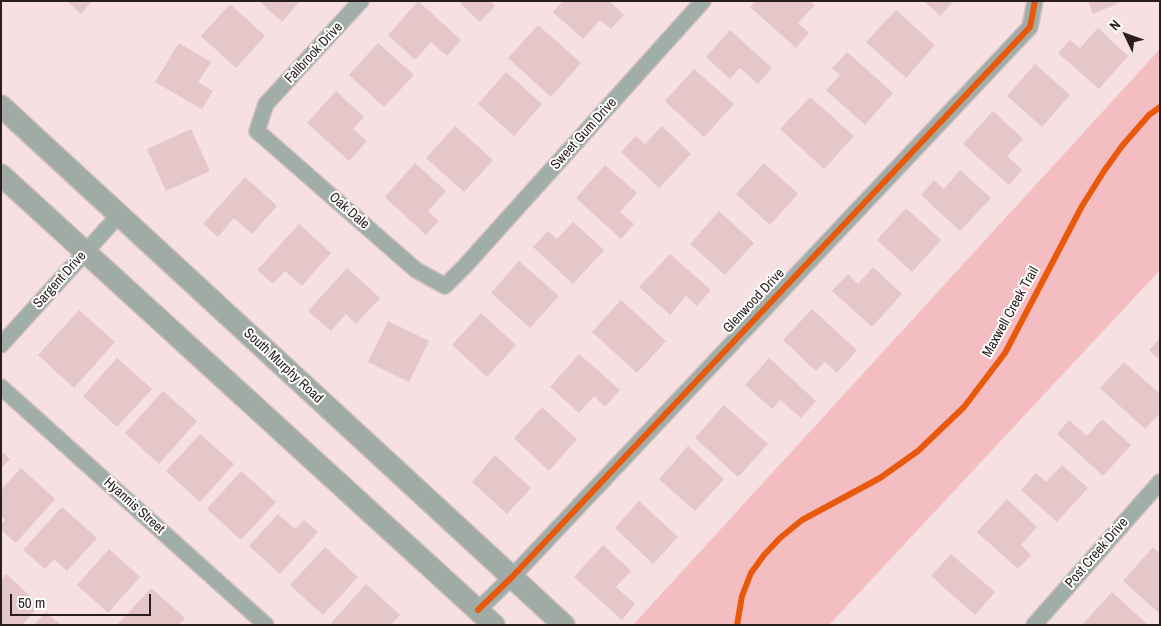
<!DOCTYPE html>
<html>
<head>
<meta charset="utf-8">
<style>
  body { margin:0 }
  #map { position:relative; width:1161px; height:626px; overflow:hidden; background:#f6e0e1; font-family:"Archivo Narrow",sans-serif }
  canvas { display:block }
  .frame { position:absolute; inset:0; border:2px solid #2a1d1d; pointer-events:none }
  .north { position:absolute; left:1101px; top:10px; width:50px; height:50px; -webkit-text-stroke:4px #fff; paint-order:stroke; rotate:312deg; font-size:14px; font-weight:700; line-height:20px; text-align:center; color:#2a1d1d }
  .north::after { content:''; display:block; margin:auto; width:18px; height:22px; background:#2a1d1d; clip-path:polygon(50% 0,100% 100%,50% 72%,0 100%) }
  .scale { position:absolute; left:10px; top:594px; width:141px; height:22px; box-sizing:border-box; border:2px solid #2a1d1d; border-top:0; padding-left:6px; font-size:15px; line-height:18px; white-space:nowrap; color:#2a1d1d; -webkit-text-stroke:4px #fff; paint-order:stroke }
</style>
</head>
<body>
<div id="map">
<canvas width="1161" height="626"></canvas>
<div class="frame"></div>
<div class="north">N</div>
<div class="scale">50 m</div>
</div>
<script>
const context = document.querySelector('canvas').getContext('2d');
context.lineJoin = 'round';
function paint(path, color) {
  context.fillStyle = color;
  context.fill(path, 'evenodd');
}
function poly(rows) {
  const path = new Path2D();
  for (const r of rows) {
    path.moveTo(r[0], r[1]);
    for (let i = 2; i < r.length; i += 2) path.lineTo(r[i], r[i + 1]);
  }
  return path;
}
function stroke(path, color, width, dash) {
  context.strokeStyle = color;
  context.lineWidth = width;
  context.lineCap = dash ? 'butt' : 'round';
  context.setLineDash(dash || []);
  context.stroke(path);
}
function write(font, color, halo, rows, align = 'center') {
  context.font = font + ' "Archivo Narrow",sans-serif';
  context.lineWidth = 4;
  context.setLineDash([]);
  context.textBaseline = 'middle';
  context.strokeStyle = halo;
  context.fillStyle = color;
  for (const [text, x, y, turn = 0] of rows) {
    context.save();
    context.translate(x, y);
    context.rotate((+turn || 0) * Math.PI / 180);
    context.textAlign = isNaN(turn) ? turn : align;
    if (halo) context.strokeText(text, 0, 0);
    context.fillText(text, 0, 0);
    context.restore();
  }
}
const green = poly([
  [1160,49,1160,270,829,625,633,625]
]);
const building = poly([
  [67,1,92,1,81,14],
  [259,1,300,1,282,22],
  [418,1,461,40,447,56,431,42,415,60,388,35],
  [458,1,490,1,495,6,480,22],
  [563,1,609,1,624,15,611,29,600,20,583,39,553,12],
  [755,1,810,1,815,5,798,23,809,33,796,48,750,7],
  [924,1,954,1,940,16],
  [1088,1,1123,1,1093,14],
  [230,4,265,36,236,68,201,36],
  [896,10,935,45,906,78,866,42],
  [538,25,581,63,551,97,508,58],
  [1098,28,1128,56,1099,89,1058,53,1070,40,1080,48],
  [730,30,772,68,758,84,740,68,730,79,706,57],
  [179,43,211,62,198,82,213,91,202,109,155,82],
  [378,43,414,75,384,107,349,75],
  [847,52,893,93,865,125,826,90,840,75,832,68],
  [1035,64,1070,95,1042,127,1007,96],
  [694,69,734,104,704,137,665,101],
  [506,72,542,104,514,136,478,104],
  [336,91,364,117,353,129,367,141,349,161,307,123],
  [810,97,854,136,824,169,780,129],
  [993,111,1023,139,1007,156,1022,170,1009,185,963,144],
  [455,126,493,160,464,192,426,158],
  [662,126,691,154,659,188,621,152,636,136,645,144],
  [191,129,210,171,166,191,147,149],
  [415,163,446,191,428,211,439,221,426,235,385,197],
  [764,163,798,194,770,225,736,194],
  [605,165,637,193,620,212,634,224,621,239,576,198],
  [960,170,991,198,960,231,921,195,934,180,944,189],
  [245,177,277,206,252,234,234,218,218,237,203,224],
  [906,208,941,240,912,272,877,240],
  [719,211,754,243,725,275,690,244],
  [573,222,604,250,573,284,533,247,548,231,557,239],
  [299,224,331,253,302,286,285,271,273,284,257,270],
  [670,254,711,290,697,306,686,296,670,315,639,287],
  [519,261,559,296,530,328,491,293],
  [873,267,902,294,872,327,832,291,848,274,858,284],
  [347,268,380,298,356,324,346,314,331,331,308,311],
  [621,300,666,341,637,373,592,332],
  [812,309,857,350,837,373,825,362,816,371,783,340],
  [79,310,115,342,74,388,38,355],
  [481,313,516,345,487,377,452,345],
  [388,321,429,341,409,382,368,362],
  [1160,338,1160,360,1149,350],
  [579,354,620,390,605,407,594,396,579,413,550,387],
  [117,358,152,389,117,427,83,396],
  [769,358,816,401,801,418,780,400,772,409,745,385],
  [1124,362,1160,394,1160,413,1145,429,1100,388],
  [163,391,197,421,159,464,125,433],
  [724,405,768,444,738,477,695,438],
  [542,407,577,439,549,471,514,438],
  [1102,419,1131,445,1103,476,1057,434,1069,420,1087,436],
  [200,434,234,464,200,502,166,471],
  [688,446,724,479,695,511,659,479],
  [1,451,10,459,1,468],
  [495,455,531,488,507,514,472,482],
  [1062,465,1088,488,1057,522,1021,490,1036,473,1046,482],
  [21,468,55,499,16,543,1,530,1,525,5,520,1,516,1,490],
  [241,471,276,502,241,540,207,509],
  [1007,499,1037,527,1021,545,1031,555,1018,569,977,532],
  [639,501,678,537,653,564,615,528],
  [62,507,97,538,67,571,54,559,45,569,23,550],
  [278,514,295,529,304,520,318,532,280,574,249,546],
  [603,545,631,571,616,587,635,604,622,620,574,577],
  [325,547,358,577,323,615,290,585],
  [1153,547,1160,554,1160,614,1123,581],
  [109,549,140,577,108,613,77,585],
  [951,554,995,592,975,615,931,576],
  [6,574,40,605,22,625,1,625,1,580],
  [366,584,400,615,391,625,333,625,331,623],
  [151,588,185,618,179,625,117,625],
  [1112,592,1148,625,1082,625],
  [46,612,61,625,34,625]
]);
const street = poly([
  [361,1,266,104,257,131,416,270,445,286,465,266,703,1],
  [1,345,119,215],
  [1,387,266,625],
  [478,610,512,577,1030,27,1035,1],
  [1034,625,1160,482]
]);
const secondary = poly([
  [1,106,564,625],
  [1,175,494,625]
]);
const cycleway = poly([
  [478,610,512,577,1030,27,1035,1],
  [737,625,742,596,751,573,764,555,780,538,802,520,880,478,918,451,964,407,1005,353,1082,206,1104,171,1122,146,1149,115,1160,107]
]);
const streetNames = [
  ["Fallbrook Drive",314,53,-47],
  ["Sweet Gum Drive",584,134,-48],
  ["Oak Dale",349,211,41],
  ["Sargent Drive",60,280,-48],
  ["Glenwood Drive",754,301,-47],
  ["Maxwell Creek Trail",1011,312,-61],
  ["South Murphy Road",283,366,43],
  ["Hyannis Street",134,506,42],
  ["Post Creek Drive",1097,553,-49]
];
paint(green, '#f4bdc1');
paint(building, '#e5c6c9');
stroke(street, '#d0bfbf', 18);
stroke(secondary, '#d0bfbf', 24);
stroke(street, '#a1ada8', 15);
stroke(secondary, '#a1aba6', 21);
stroke(cycleway, '#e8590c', 6);
write('14px', '#2a1d1d', '#fff', streetNames);
</script>
</body>
</html>
